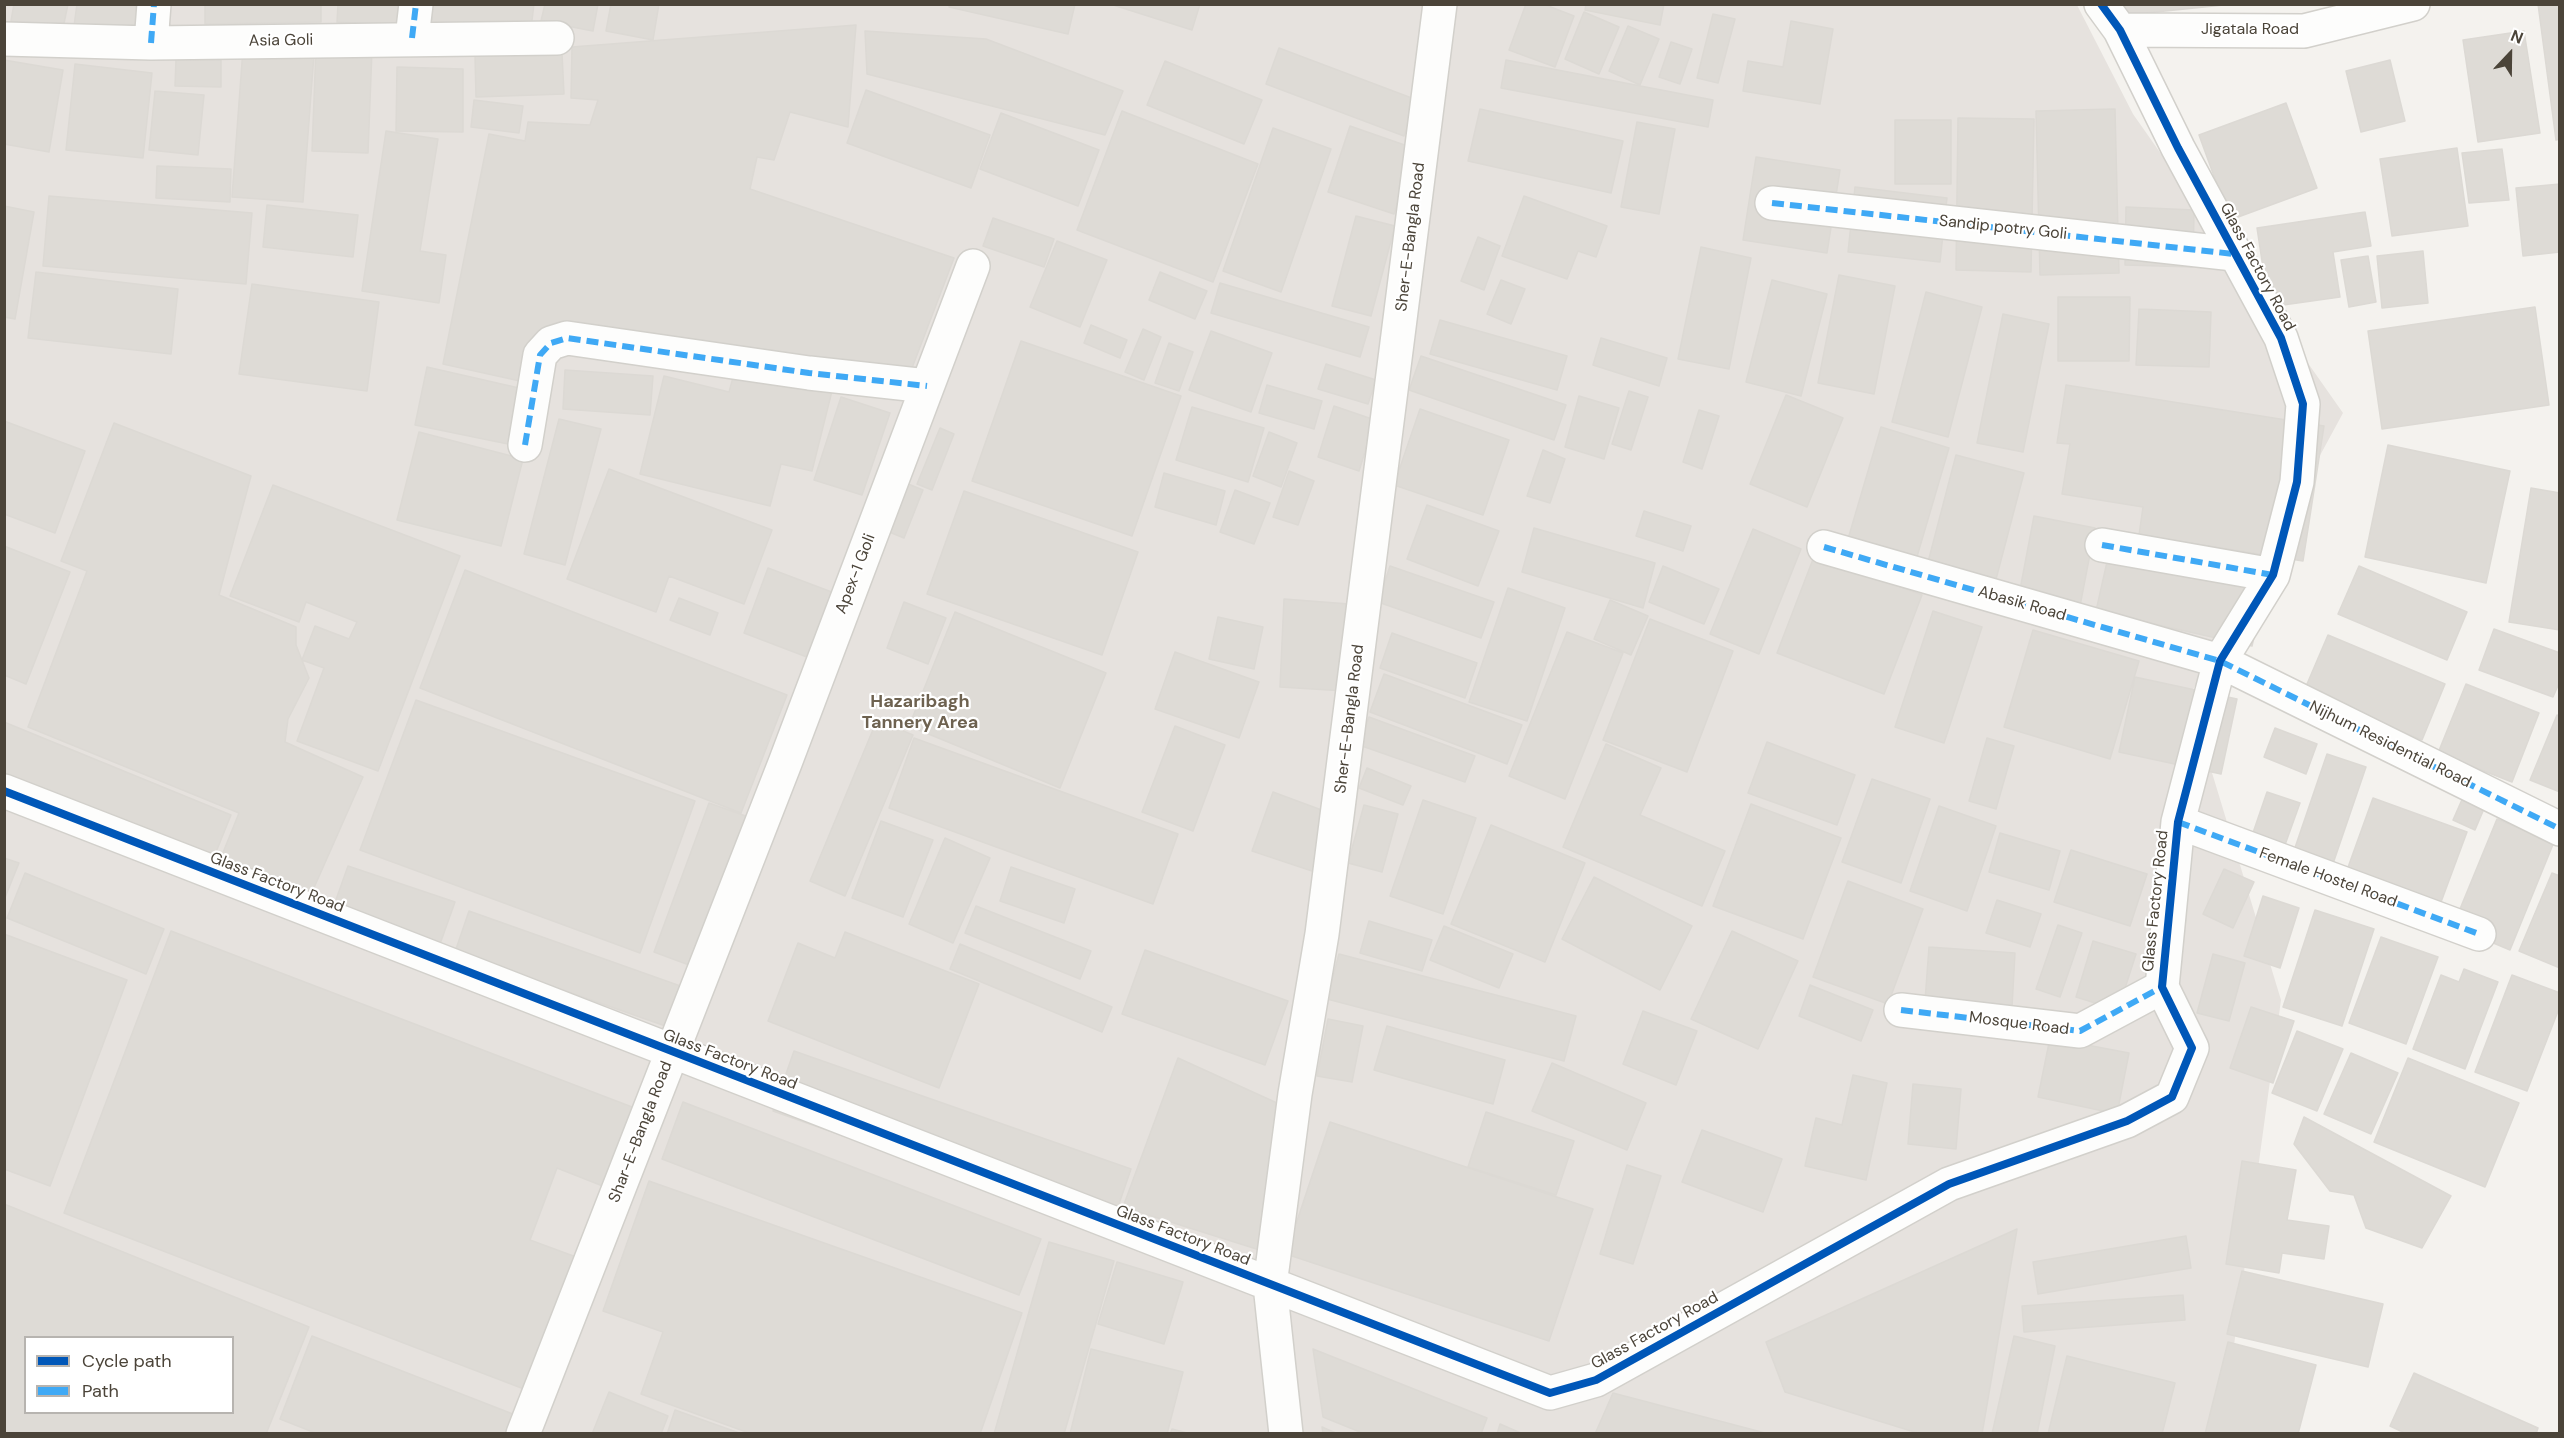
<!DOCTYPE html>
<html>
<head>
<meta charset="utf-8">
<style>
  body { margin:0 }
  #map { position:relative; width:2564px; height:1438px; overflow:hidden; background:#f4f2ee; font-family:"DM Sans",sans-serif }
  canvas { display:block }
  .frame { position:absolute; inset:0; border:6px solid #4b4439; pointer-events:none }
  .legend { position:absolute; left:24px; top:1336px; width:210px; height:78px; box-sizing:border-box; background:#fff; border:2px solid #b7b4b0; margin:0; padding:8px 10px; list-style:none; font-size:18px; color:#4b4439 }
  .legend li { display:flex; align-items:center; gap:12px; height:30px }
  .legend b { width:30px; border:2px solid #b7b4b0 }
  .north { position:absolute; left:2480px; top:24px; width:60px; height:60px; -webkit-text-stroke:4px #fff; paint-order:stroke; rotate:22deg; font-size:16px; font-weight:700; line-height:24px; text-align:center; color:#4b4439 }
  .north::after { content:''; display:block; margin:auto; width:21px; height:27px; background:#4b4439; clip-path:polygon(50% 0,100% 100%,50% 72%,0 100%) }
</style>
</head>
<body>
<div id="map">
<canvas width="2564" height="1438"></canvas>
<div class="frame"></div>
<ul class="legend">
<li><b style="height:8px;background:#0057b8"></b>Cycle path</li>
<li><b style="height:8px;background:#3fa9f5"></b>Path</li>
</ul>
<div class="north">N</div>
</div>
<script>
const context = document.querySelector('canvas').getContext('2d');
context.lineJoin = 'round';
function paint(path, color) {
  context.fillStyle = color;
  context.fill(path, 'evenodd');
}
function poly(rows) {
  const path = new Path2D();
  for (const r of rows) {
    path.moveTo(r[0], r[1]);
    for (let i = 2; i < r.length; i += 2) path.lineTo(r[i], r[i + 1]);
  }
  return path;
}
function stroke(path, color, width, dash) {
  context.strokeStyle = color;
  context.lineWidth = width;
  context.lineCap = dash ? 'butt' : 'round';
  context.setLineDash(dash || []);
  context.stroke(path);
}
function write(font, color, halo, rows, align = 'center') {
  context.font = font + ' "DM Sans",sans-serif';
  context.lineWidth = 4.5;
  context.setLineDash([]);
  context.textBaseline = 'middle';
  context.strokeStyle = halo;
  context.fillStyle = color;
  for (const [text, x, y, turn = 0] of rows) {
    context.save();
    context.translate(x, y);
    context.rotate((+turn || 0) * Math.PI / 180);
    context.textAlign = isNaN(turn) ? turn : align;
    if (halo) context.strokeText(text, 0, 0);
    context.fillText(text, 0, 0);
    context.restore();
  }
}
const industrial = poly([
  [5,5,2077,5,2133,114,2343,413,2189,697,2281,1000,2222,1433,5,1434],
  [26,1338,232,1338,232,1412,26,1412]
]);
const building = poly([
  [14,4,68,4,62,33,11,21,14,4],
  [77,4,150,4,145,36,74,26,77,4],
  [205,4,321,4,321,22,205,24,205,4],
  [338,4,406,4,405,26,337,22,338,4],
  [433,4,534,4,530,37,431,26,433,4],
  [545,4,598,4,593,31,541,21,545,4],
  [611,4,659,4,653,40,606,31,611,4],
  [950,4,1075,4,1068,34,949,7,950,4],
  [1110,4,1200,4,1192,30,1110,4],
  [1526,4,1543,4,1574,16,1555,67,1509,50,1526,4],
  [1586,4,1664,4,1660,25,1585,10,1586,4],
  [2120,4,2233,4,2127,15,2120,4],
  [2538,4,2560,4,2560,139,2556,140,2538,4],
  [1584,12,1619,27,1599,74,1565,59,1584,12],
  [1713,14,1735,19,1718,83,1697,78,1713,14],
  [1791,21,1833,29,1820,104,1743,91,1748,61,1783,67,1791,21],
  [856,25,848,127,790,112,774,160,757,157,750,189,954,258,907,381,539,332,529,383,443,364,489,134,525,141,528,122,590,125,598,100,571,98,572,47,856,25],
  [1628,26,1659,39,1640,85,1609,71,1628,26],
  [865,31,986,39,1123,91,1105,135,867,74,865,31],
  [2524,31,2540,133,2478,142,2463,40,2524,31],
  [1671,42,1692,49,1680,84,1659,77,1671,42],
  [316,48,372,50,368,153,312,151,316,48],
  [1279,48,1417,100,1404,136,1266,84,1279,48],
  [243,49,314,54,303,202,232,197,243,49],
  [562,53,564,94,476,97,475,56,562,53],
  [176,59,221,60,221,87,175,86,176,59],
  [4,60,63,70,49,152,4,144,4,60],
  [1506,60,1713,100,1708,127,1501,88,1506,60],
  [2390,60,2405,121,2361,132,2346,71,2390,60],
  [1165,61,1262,100,1244,144,1147,105,1165,61],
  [75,64,152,73,143,158,66,150,75,64],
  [397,67,463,69,463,132,396,131,397,67],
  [866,90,990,135,971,188,847,143,866,90],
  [155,91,204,95,198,155,149,150,155,91],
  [474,100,523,106,519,133,471,127,474,100],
  [2286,103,2317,188,2230,220,2199,135,2286,103],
  [1480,109,1623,141,1611,193,1468,161,1480,109],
  [2115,109,2119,273,2040,275,2036,111,2115,109],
  [1122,111,1258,164,1213,282,1077,230,1122,111],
  [1001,113,1099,150,1078,206,980,169,1001,113],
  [1958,118,2034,119,2031,272,1956,270,1958,118],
  [1895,120,1951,120,1951,184,1895,184,1895,120],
  [1637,122,1675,129,1659,214,1621,207,1637,122],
  [1350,126,1416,149,1394,214,1328,192,1350,126],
  [1273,128,1331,149,1281,292,1223,271,1273,128],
  [386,131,438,139,420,251,446,255,439,303,362,291,386,131],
  [2457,148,2468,226,2392,236,2380,159,2457,148],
  [2502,149,2509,200,2469,203,2462,153,2502,149],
  [1756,157,1840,170,1827,253,1743,240,1756,157],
  [157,166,231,169,230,202,156,198,157,166],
  [2560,184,2560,252,2523,256,2516,188,2560,184],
  [1855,187,1947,198,1940,262,1848,252,1855,187],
  [49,196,252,213,246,284,43,266,49,196],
  [1524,196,1607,226,1596,257,1578,251,1567,279,1502,256,1524,196],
  [267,205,358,215,353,257,263,247,267,205],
  [4,206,34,212,15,319,4,317,4,206],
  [2126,207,2194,210,2193,267,2125,265,2126,207],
  [2365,212,2371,246,2333,252,2340,297,2269,307,2257,228,2365,212],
  [1356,216,1395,226,1371,316,1332,306,1356,216],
  [993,218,1054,239,1044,267,983,246,993,218],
  [1478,237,1500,246,1484,290,1461,281,1478,237],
  [1057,241,1107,260,1080,327,1030,307,1057,241],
  [1701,247,1751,258,1729,369,1678,359,1701,247],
  [2423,251,2428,303,2382,308,2377,256,2423,251],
  [2368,256,2376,302,2349,307,2341,260,2368,256],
  [36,272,178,289,171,354,28,338,36,272],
  [1160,272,1207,291,1195,319,1149,300,1160,272],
  [1839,275,1895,286,1874,394,1818,383,1839,275],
  [1501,280,1525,289,1511,324,1487,314,1501,280],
  [1772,280,1827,294,1801,396,1746,382,1772,280],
  [1220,283,1369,327,1360,357,1211,313,1220,283],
  [252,284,379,302,367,391,239,374,252,284],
  [1926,292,1982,307,1948,437,1892,422,1926,292],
  [2058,297,2130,297,2129,361,2058,361,2058,297],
  [2535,307,2549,405,2382,429,2368,331,2535,307],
  [2139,309,2211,312,2209,367,2136,365,2139,309],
  [2003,314,2049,324,2023,452,1977,443,2003,314],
  [1440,320,1567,356,1557,390,1430,354,1440,320],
  [1091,325,1127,340,1120,358,1084,343,1091,325],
  [1143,329,1161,337,1144,380,1125,372,1143,329],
  [1211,331,1272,353,1251,412,1189,390,1211,331],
  [1601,338,1667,358,1659,386,1593,365,1601,338],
  [1021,341,1181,396,1132,536,972,481,1021,341],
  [1169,343,1193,352,1179,391,1155,383,1169,343],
  [1421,356,1566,405,1554,440,1409,390,1421,356],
  [737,363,833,387,812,471,781,464,770,506,640,474,664,376,729,392,737,363],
  [1326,364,1376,380,1368,404,1318,389,1326,364],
  [427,367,519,388,508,444,415,425,427,367],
  [565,370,653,376,650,415,563,409,565,370],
  [1267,385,1322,401,1314,429,1259,413,1267,385],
  [2066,385,2324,426,2303,561,2139,535,2143,507,2062,494,2070,444,2057,443,2066,385],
  [1629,391,1648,397,1631,450,1612,444,1629,391],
  [1786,395,1843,418,1807,507,1750,484,1786,395],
  [1579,396,1619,408,1604,459,1565,447,1579,396],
  [841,397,890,413,862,495,814,480,841,397],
  [1334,406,1375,420,1359,471,1318,457,1334,406],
  [1192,407,1264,428,1248,482,1176,460,1192,407],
  [1420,409,1509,440,1483,515,1394,485,1420,409],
  [1699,410,1719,416,1702,469,1683,462,1699,410],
  [559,419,601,429,565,565,524,554,559,419],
  [4,421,85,451,55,533,4,514,4,421],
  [114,423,251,476,219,595,296,627,296,645,309,678,288,719,285,742,363,777,309,899,218,865,239,813,28,727,87,571,61,561,114,423],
  [1881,427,1949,448,1916,560,1848,539,1881,427],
  [940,428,954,434,932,490,917,484,940,428],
  [419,432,523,459,501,546,397,520,419,432],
  [1269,432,1297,443,1281,487,1253,476,1269,432],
  [2388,445,2510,471,2486,583,2365,557,2388,445],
  [1543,450,1565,459,1550,503,1527,496,1543,450],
  [1956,455,2024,473,1995,583,1927,566,1956,455],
  [609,469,772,530,744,604,669,576,656,612,567,579,609,469],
  [1289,471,1314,481,1298,525,1273,517,1289,471],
  [1164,473,1225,491,1216,525,1155,507,1164,473],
  [886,475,923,490,904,538,867,523,886,475],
  [273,485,460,556,378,771,297,741,324,668,302,660,315,626,349,639,357,622,306,602,299,622,230,596,273,485],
  [2531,488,2560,493,2560,630,2509,622,2531,488],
  [1235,490,1270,503,1254,544,1220,532,1235,490],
  [964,491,1138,552,1102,655,927,594,964,491],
  [1427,505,1499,531,1478,586,1407,559,1427,505],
  [1644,511,1691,526,1683,551,1636,536,1644,511],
  [2034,516,2095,528,2080,606,2019,595,2034,516],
  [1534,528,1655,563,1643,608,1522,572,1534,528],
  [1753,529,1801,549,1759,654,1710,634,1753,529],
  [4,546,70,572,26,684,4,675,4,546],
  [2109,553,2265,588,2252,646,2096,611,2109,553],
  [1815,554,1922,595,1884,694,1777,653,1815,554],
  [1390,566,1494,602,1481,638,1378,602,1390,566],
  [1663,566,1719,589,1704,624,1649,602,1663,566],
  [2359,566,2467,612,2447,660,2338,614,2359,566],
  [768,568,845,597,820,662,744,633,768,568],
  [465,570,787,695,741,813,420,688,465,570],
  [1508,588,1565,608,1527,721,1469,702,1508,588],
  [679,598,718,613,710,635,670,620,679,598],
  [1284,599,1349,604,1345,691,1280,687,1284,599],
  [1610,600,1648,616,1631,655,1594,639,1610,600],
  [904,602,946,618,928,664,887,648,904,602],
  [1933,611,1982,627,1944,743,1895,727,1933,611],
  [955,612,1106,673,1060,788,909,726,955,612],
  [1218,617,1263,627,1254,669,1209,659,1218,617],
  [1650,619,1733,651,1687,772,1603,740,1650,619],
  [2494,629,2560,653,2560,681,2553,697,2479,670,2494,629],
  [2033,630,2139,661,2110,759,2004,727,2033,630],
  [1567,632,1623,653,1565,799,1509,776,1567,632],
  [1392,633,1477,663,1465,698,1380,668,1392,633],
  [2328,635,2445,684,2422,740,2304,691,2328,635],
  [1175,652,1259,682,1239,738,1155,709,1175,652],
  [1384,674,1522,725,1507,764,1370,712,1384,674],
  [2135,677,2237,699,2221,774,2119,752,2135,677],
  [2466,684,2539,713,2512,782,2438,753,2466,684],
  [416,700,695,801,640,953,360,850,416,700],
  [2557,715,2560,716,2560,792,2530,780,2557,715],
  [1369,717,1475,756,1465,782,1359,745,1369,717],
  [877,720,913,735,845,896,810,881,877,720],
  [4,722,231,815,214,857,4,773,4,722],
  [1175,726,1225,745,1193,831,1142,812,1175,726],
  [2275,728,2317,744,2306,774,2264,757,2275,728],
  [914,738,1178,834,1153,904,889,808,914,738],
  [1987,738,2014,746,1996,809,1969,801,1987,738],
  [1767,742,1855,775,1837,825,1748,793,1767,742],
  [1606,744,1661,768,1640,815,1725,851,1702,906,1563,847,1606,744],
  [2327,754,2366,767,2324,890,2285,877,2327,754],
  [1367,768,1411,786,1403,805,1359,788,1367,768],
  [1872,779,1930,799,1901,883,1842,862,1872,779],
  [1273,792,1335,815,1315,872,1252,851,1273,792],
  [2267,792,2300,803,2276,870,2244,859,2267,792],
  [2464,795,2486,804,2475,830,2453,820,2464,795],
  [2373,798,2467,832,2431,929,2338,895,2373,798],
  [1423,800,1476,818,1443,914,1390,896,1423,800],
  [709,803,771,825,716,975,654,952,709,803],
  [1751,804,1841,838,1803,939,1713,906,1751,804],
  [1364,805,1398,814,1382,872,1348,863,1364,805],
  [1939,806,1996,826,1967,911,1910,891,1939,806],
  [2497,819,2554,842,2510,950,2453,926,2497,819],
  [881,821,933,840,903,917,852,898,881,821],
  [1491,825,1585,863,1545,962,1451,924,1491,825],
  [2000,833,2060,851,2049,890,1989,872,2000,833],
  [945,838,990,858,953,943,909,924,945,838],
  [2071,850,2147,874,2130,926,2054,902,2071,850],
  [4,858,19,863,4,900,4,858],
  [348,866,455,902,440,944,333,908,348,866],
  [1011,867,1075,889,1064,923,1000,901,1011,867],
  [2224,869,2254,882,2233,928,2203,914,2224,869],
  [25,873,164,929,146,974,7,918,25,873],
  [2552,873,2560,876,2560,968,2519,951,2552,873],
  [1594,877,1692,926,1660,990,1562,939,1594,877],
  [1848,881,1923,909,1888,1004,1813,977,1848,881],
  [2263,896,2299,908,2280,968,2244,956,2263,896],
  [1997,900,2041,914,2030,947,1986,933,1997,900],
  [976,906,1091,951,1080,979,965,933,976,906],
  [2315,910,2374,929,2342,1026,2283,1007,2315,910],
  [469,911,686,988,671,1028,455,952,469,911],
  [1369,921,1432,940,1422,971,1360,953,1369,921],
  [2058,925,2082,933,2060,997,2036,989,2058,925],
  [1444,926,1513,954,1499,988,1430,960,1444,926],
  [171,931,653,1115,623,1194,557,1168,530,1240,587,1261,537,1394,64,1213,171,931],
  [1732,931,1798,961,1758,1049,1691,1019,1732,931],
  [845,932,979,984,939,1088,768,1021,798,943,835,958,845,932],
  [4,934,127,980,50,1186,4,1169,4,934],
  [2381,937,2438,957,2406,1044,2349,1023,2381,937],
  [2093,941,2136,954,2118,1010,2076,997,2093,941],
  [960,944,1112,1007,1102,1032,950,969,960,944],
  [1929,947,2015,953,2012,1007,1925,1001,1929,947],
  [1145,950,1288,1001,1265,1065,1122,1014,1145,950],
  [1339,954,1576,1016,1564,1061,1327,999,1339,954],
  [2213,954,2245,963,2229,1021,2197,1013,2213,954],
  [2464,969,2498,982,2465,1069,2413,1049,2441,975,2459,982,2464,969],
  [2512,975,2560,993,2560,1006,2527,1091,2475,1072,2512,975],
  [1810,985,1873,1010,1861,1041,1799,1016,1810,985],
  [2251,1007,2294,1021,2273,1083,2230,1068,2251,1007],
  [1643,1011,1697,1031,1676,1085,1623,1064,1643,1011],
  [1328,1019,1363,1026,1352,1082,1317,1076,1328,1019],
  [1387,1026,1505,1060,1493,1104,1374,1070,1387,1026],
  [2297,1031,2343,1049,2317,1111,2272,1093,2297,1031],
  [2050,1038,2129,1053,2117,1114,2038,1097,2050,1038],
  [794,1051,1131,1169,1110,1230,773,1111,794,1051],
  [2351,1053,2398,1073,2371,1134,2324,1114,2351,1053],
  [1178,1058,1277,1103,1266,1252,1123,1207,1178,1058],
  [2408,1058,2519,1103,2485,1187,2374,1142,2408,1058],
  [1552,1063,1646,1103,1627,1150,1532,1111,1552,1063],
  [1853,1075,1887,1083,1866,1180,1805,1166,1816,1118,1842,1125,1853,1075],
  [1913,1084,1961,1089,1956,1149,1908,1144,1913,1084],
  [683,1102,1041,1239,1019,1295,662,1159,683,1102],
  [1486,1112,1574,1141,1556,1195,1468,1167,1486,1112],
  [2304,1117,2451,1196,2422,1248,2366,1228,2354,1195,2330,1191,2294,1144,2304,1117],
  [1330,1122,1593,1209,1549,1341,1286,1254,1330,1122],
  [1702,1130,1782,1159,1763,1212,1682,1182,1702,1130],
  [2242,1161,2296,1170,2287,1220,2329,1226,2324,1259,2282,1253,2279,1273,2226,1264,2242,1161],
  [1627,1165,1661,1176,1633,1264,1600,1254,1627,1165],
  [649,1181,1022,1313,980,1434,752,1434,641,1394,663,1332,603,1311,649,1181],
  [4,1204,309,1327,266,1434,4,1434,4,1204],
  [26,1338,232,1338,232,1412,26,1412,26,1338],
  [2017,1229,1982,1434,1921,1434,1785,1392,1766,1342,2017,1229],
  [2186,1236,2191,1268,2038,1294,2033,1262,2186,1236],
  [1049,1242,1114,1261,1064,1434,994,1434,1049,1242],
  [1117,1262,1183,1282,1164,1344,1098,1324,1117,1262],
  [2242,1271,2383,1304,2368,1367,2227,1334,2242,1271],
  [2183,1295,2185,1320,2024,1332,2022,1306,2183,1295],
  [312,1336,518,1416,511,1434,318,1434,280,1419,312,1336],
  [2014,1336,2055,1346,2037,1434,1992,1434,2014,1336],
  [2228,1342,2316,1365,2298,1434,2205,1434,2228,1342],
  [1091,1349,1183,1372,1167,1434,1070,1434,1091,1349],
  [1313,1349,1487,1418,1481,1434,1365,1434,1323,1417,1313,1349],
  [2067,1356,2175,1383,2162,1434,2048,1434,2067,1356],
  [2414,1373,2538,1428,2536,1434,2407,1434,2390,1426,2414,1373],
  [609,1392,668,1416,661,1434,592,1434,609,1392],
  [1613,1393,1769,1434,1595,1434,1613,1393],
  [675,1410,742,1434,667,1434,675,1410],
  [1500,1424,1523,1434,1497,1434,1500,1424],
  [1322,1427,1338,1434,1323,1434,1322,1427],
  [1172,1429,1191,1434,1170,1434,1172,1429]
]);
const minor = poly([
  [2120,30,2304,31,2413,4],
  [412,38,416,4],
  [4,39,151,43,557,38],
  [151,43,154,4],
  [1772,203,2234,254],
  [525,445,540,355,551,343,567,338,809,373,927,386],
  [2102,545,2273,575],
  [1824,547,2220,661,2560,829],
  [4,791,1550,1393,1596,1380,1949,1184,2127,1121,2172,1097,2192,1048,2162,987,2178,822,2220,661,2273,575,2297,482,2303,404,2281,338,2178,148,2120,30,2101,4],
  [2178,822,2479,934],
  [1901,1010,2080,1031,2162,987],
  [523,1434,785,763,973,266],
  [1286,1434,1270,1285,1295,1094,1322,934,1440,4]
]);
const quiet = poly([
  [412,38,416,4],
  [151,43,154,4],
  [1772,203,2234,254],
  [525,445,540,355,551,343,567,338,809,373,927,386],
  [2102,545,2273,575],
  [1824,547,2220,661,2560,829],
  [2178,822,2479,934],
  [1901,1010,2080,1031,2162,987]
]);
const cycleway = poly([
  [4,791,1550,1393,1596,1380,1949,1184,2127,1121,2172,1097,2192,1048,2162,987,2178,822,2220,661,2273,575,2297,482,2303,404,2281,338,2178,148,2120,30,2101,4]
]);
const streetNames = [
  ["Jigatala Road",2250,30],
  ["Asia Goli",281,41,-1],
  ["Sandip potry Goli",2003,228,6],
  ["Sher-E-Bangla Road",1411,237,-83],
  ["Glass Factory Road",2257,267,62],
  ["Apex-1 Goli",856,574,-69],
  ["Abasik Road",2022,604,16],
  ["Sher-E-Bangla Road",1350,719,-83],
  ["Nijhum Residential Road",2390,745,26],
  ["Female Hostel Road",2328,878,20],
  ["Glass Factory Road",277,883,21],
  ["Glass Factory Road",2156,901,-84],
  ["Mosque Road",2019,1024,7],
  ["Glass Factory Road",730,1060,21],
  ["Shar-E-Bangla Road",641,1132,-69],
  ["Glass Factory Road",1183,1236,21],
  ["Glass Factory Road",1655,1331,-29]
];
const neighbourhoodNames = [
  ["Hazaribagh",920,702],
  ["Tannery Area",920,723]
];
paint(industrial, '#e6e2de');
paint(building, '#dedbd6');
stroke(building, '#dcd9d4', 1.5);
stroke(minor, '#d2d0cb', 36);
stroke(minor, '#fdfdfc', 33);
stroke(quiet, '#3fa9f5', 6, [12, 6]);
stroke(cycleway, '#0057b8', 8);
write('16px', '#4b4439', '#fff', streetNames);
write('bold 18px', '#6e6250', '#fff', neighbourhoodNames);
</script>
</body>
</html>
